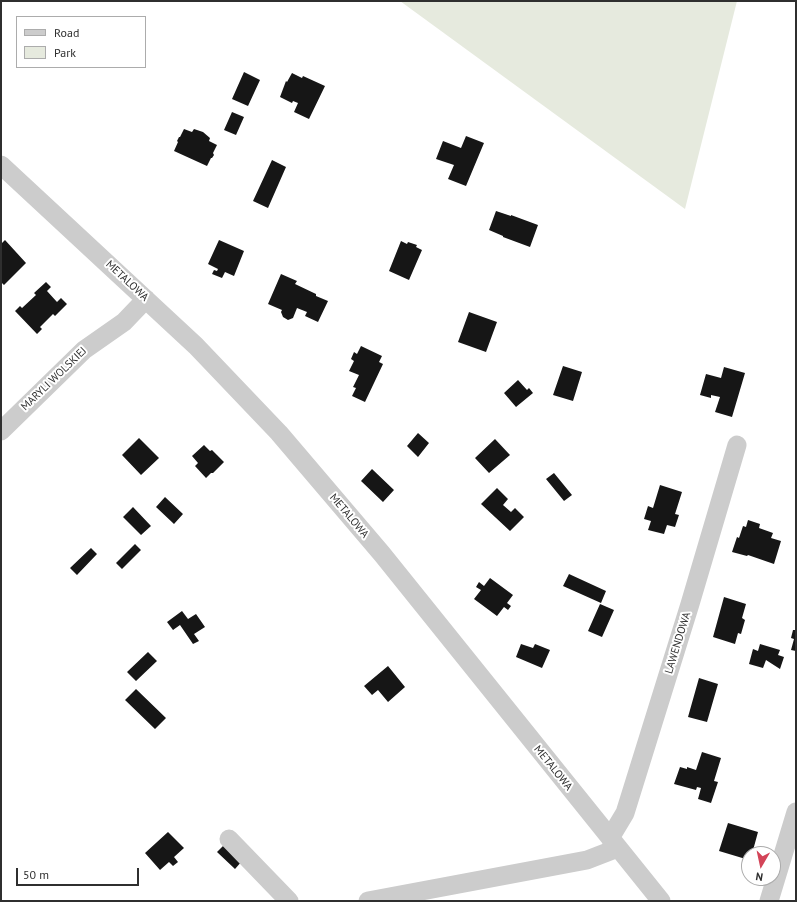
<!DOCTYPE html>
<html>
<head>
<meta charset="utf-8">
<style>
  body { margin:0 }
  #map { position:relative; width:797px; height:902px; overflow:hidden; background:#fff; font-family:"PT Sans",sans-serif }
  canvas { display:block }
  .frame { position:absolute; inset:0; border:2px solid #2f2f2f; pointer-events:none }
  .legend { position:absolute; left:16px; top:16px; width:130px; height:52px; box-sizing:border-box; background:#fff; border:1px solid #acacac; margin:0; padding:5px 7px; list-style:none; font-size:12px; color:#2f2f2f }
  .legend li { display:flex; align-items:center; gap:8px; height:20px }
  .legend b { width:20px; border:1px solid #acacac }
  .north { position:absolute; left:741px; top:846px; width:40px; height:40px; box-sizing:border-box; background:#fff; border:1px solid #acacac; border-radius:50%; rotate:189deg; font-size:11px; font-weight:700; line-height:16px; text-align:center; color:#2f2f2f }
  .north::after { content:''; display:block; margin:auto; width:14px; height:18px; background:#d34458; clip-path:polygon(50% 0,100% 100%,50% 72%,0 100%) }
  .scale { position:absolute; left:16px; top:868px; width:123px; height:18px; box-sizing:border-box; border:2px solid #2f2f2f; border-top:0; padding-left:5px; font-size:12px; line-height:14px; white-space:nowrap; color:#2f2f2f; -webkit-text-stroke:3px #fff; paint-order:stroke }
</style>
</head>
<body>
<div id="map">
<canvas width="797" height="902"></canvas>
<div class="frame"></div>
<ul class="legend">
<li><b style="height:5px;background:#ccc"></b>Road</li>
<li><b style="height:11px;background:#e6eade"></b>Park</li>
</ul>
<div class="north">N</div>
<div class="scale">50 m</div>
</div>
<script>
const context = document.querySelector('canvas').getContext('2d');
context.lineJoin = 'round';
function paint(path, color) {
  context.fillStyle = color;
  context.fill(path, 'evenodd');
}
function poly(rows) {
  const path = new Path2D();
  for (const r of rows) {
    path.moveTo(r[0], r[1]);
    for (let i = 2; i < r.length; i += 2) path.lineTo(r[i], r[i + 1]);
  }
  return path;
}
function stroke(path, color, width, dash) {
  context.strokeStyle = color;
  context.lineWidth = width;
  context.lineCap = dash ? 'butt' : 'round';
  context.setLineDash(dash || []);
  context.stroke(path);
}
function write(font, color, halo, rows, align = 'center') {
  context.font = font + ' "PT Sans",sans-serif';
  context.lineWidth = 4;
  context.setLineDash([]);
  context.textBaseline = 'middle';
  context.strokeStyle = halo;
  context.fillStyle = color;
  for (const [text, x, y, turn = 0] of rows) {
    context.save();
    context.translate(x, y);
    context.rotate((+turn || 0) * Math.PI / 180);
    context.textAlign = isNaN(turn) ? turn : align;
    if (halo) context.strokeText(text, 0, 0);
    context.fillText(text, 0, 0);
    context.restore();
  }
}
const green = poly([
  [400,1,737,1,685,209]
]);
const building = poly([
  [244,72,260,80,248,106,232,99],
  [292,73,302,78,303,76,325,86,309,119,294,112,298,103,293,101,292,103,280,97,286,81,287,82],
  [232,112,244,117,236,135,224,130],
  [184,129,192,132,194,129,203,132,210,138,209,141,217,145,213,153,214,155,212,158,211,158,207,166,174,151,178,142,177,141,179,137,180,137],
  [466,136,484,143,466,186,448,179,454,165,436,159,443,141,461,148],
  [272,160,286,167,268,208,253,201],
  [496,211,511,216,511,215,538,225,530,247,503,237,503,236,489,230],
  [5,240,26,263,4,285,1,282,1,244],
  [219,240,244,251,234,276,225,272,222,278,212,274,214,270,217,271,218,269,208,264],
  [401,241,407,244,408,242,417,245,416,247,422,250,409,280,389,271],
  [281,274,297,281,295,284,316,294,316,296,328,301,318,322,305,316,307,312,297,308,293,318,288,320,283,317,281,312,282,310,268,304],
  [46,282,51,287,47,291,57,302,61,298,67,304,55,316,53,314,40,327,42,329,37,334,15,311,20,306,22,308,36,295,34,293],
  [469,312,497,322,486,352,458,342],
  [361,346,382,356,379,362,383,364,365,402,352,396,356,388,353,387,359,375,349,371,354,361,351,359,354,352,357,354],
  [563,366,582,372,573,401,553,395],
  [724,367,745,373,732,417,715,412,720,397,711,395,711,398,700,395,706,374,721,378],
  [518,380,527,390,529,388,533,393,516,407,504,393],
  [418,433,429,443,418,457,407,446],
  [139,438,159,458,141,475,122,455],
  [495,439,510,455,489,473,475,458],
  [204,445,210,451,212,450,224,462,213,473,211,473,206,478,195,466,198,463,192,456],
  [372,469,394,490,383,502,361,481],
  [554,473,572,495,564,501,546,479],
  [660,485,682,492,675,514,679,515,675,527,667,525,664,534,648,530,651,521,644,519,648,506,653,508],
  [497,488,508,499,503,505,511,512,515,508,524,517,510,531,481,504],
  [165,497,183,514,174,524,156,507],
  [133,507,151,526,141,535,123,517],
  [748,520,760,524,759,528,773,533,771,538,781,541,774,564,748,555,747,556,732,552,737,537,739,538,743,526,746,527],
  [135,544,141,550,122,569,116,563],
  [91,548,97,554,77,575,70,568],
  [569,574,606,591,601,603,563,586],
  [490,578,513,595,507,603,511,606,508,610,504,607,497,616,474,599,481,590,476,587,479,582,484,586],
  [724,597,746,604,742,618,745,620,741,634,738,633,735,644,713,637],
  [600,604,614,610,602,637,588,631],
  [182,611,188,619,196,614,205,627,194,634,199,641,193,644,180,625,173,630,167,622],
  [793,630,796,630,796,651,791,650,794,639,791,638],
  [521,644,533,648,535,644,550,650,542,668,516,657],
  [760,644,780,650,778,655,784,657,780,669,766,660,763,668,749,664,753,649,758,651],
  [148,652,157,661,136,681,127,672],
  [388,666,405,687,388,702,378,690,372,695,364,686],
  [699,678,718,684,707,722,688,717],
  [136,689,166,718,155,729,125,700],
  [702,752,721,758,714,781,718,782,711,803,698,799,701,788,697,787,696,790,674,784,680,767,687,769,687,767,696,770],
  [728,823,758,832,752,854,749,854,749,860,719,851],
  [168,832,184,848,174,857,178,862,173,866,169,862,160,870,145,853],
  [225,844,242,861,235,869,217,852]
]);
const minor = poly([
  [1,165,196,346,279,433,382,554,661,901],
  [1,431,84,350,124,322,146,299],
  [610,838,625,813,690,604,737,445],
  [229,839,289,901],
  [368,901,587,860,618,848],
  [769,901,796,812]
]);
const streetNames = [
  ["METALOWA",127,281,43],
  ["MARYLI WOLSKIEJ",54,379,-44],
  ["METALOWA",349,516,50],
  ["LAWENDOWA",678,643,-73],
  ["METALOWA",553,768,51]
];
paint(green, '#e6eade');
paint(building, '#161616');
stroke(minor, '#ccc', 19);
write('11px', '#2f2f2f', '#fff', streetNames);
</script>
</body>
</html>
